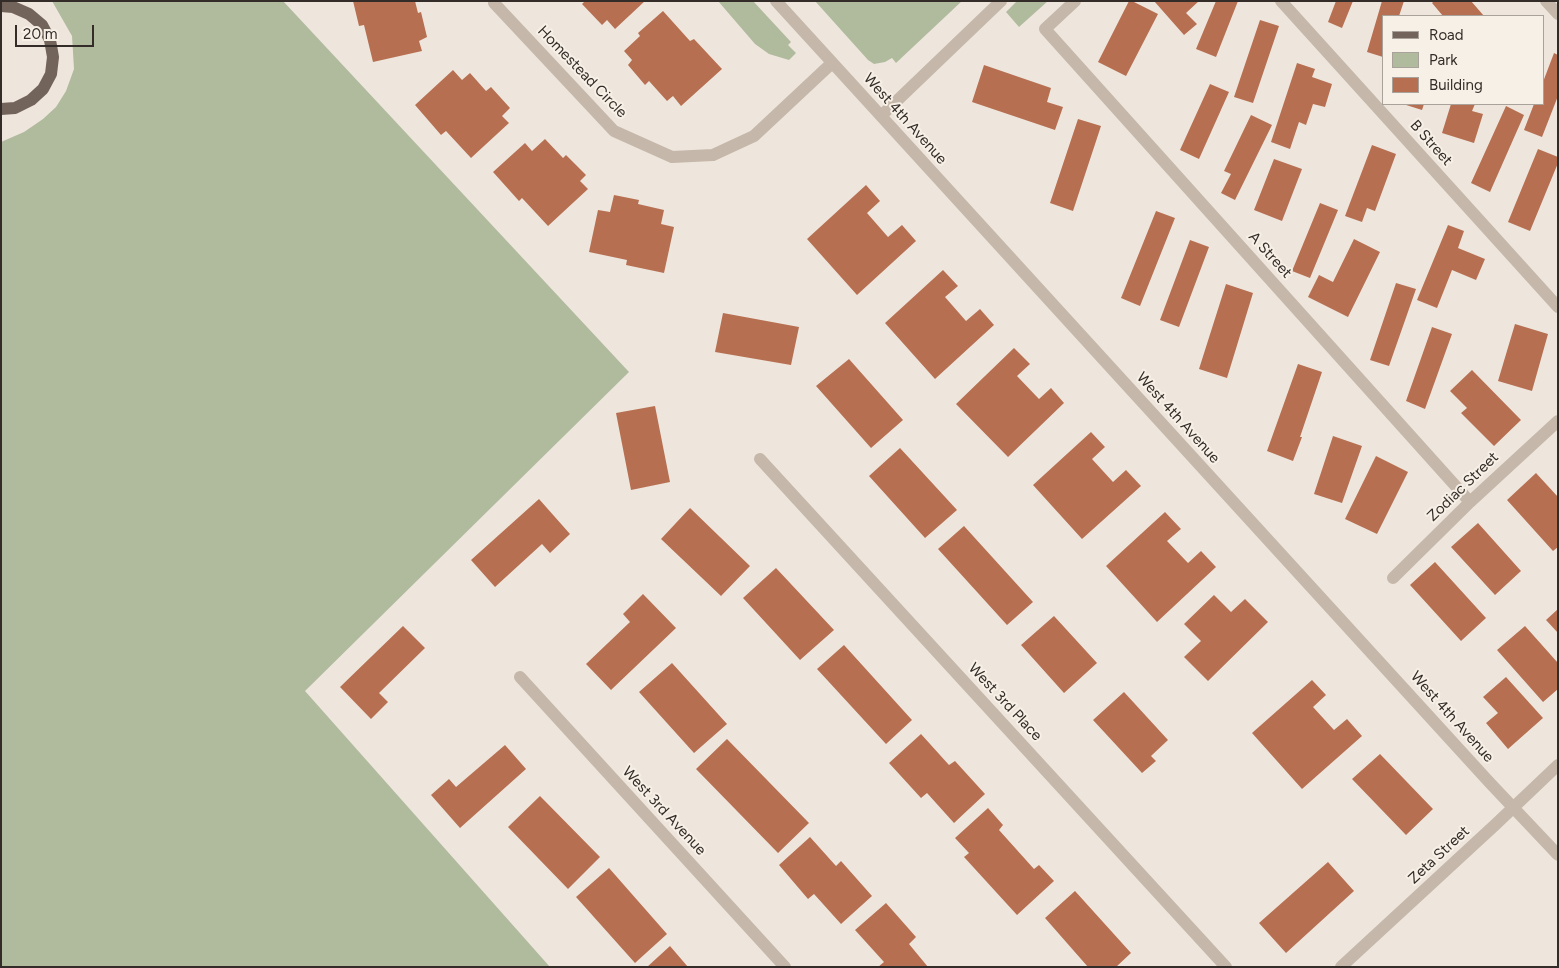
<!DOCTYPE html>
<html>
<head>
<meta charset="utf-8">
<style>
  body { margin:0 }
  #map { position:relative; width:1559px; height:968px; overflow:hidden; background:#eee6dc; font-family:Figtree,sans-serif }
  canvas { display:block }
  .frame { position:absolute; inset:0; border:2px solid #332c28; pointer-events:none }
  .legend { position:absolute; left:1382px; top:15px; width:162px; height:90px; box-sizing:border-box; background:#f7f0e7; border:1px solid #a9a29b; margin:0; padding:6px 9px; list-style:none; font-size:15px; color:#332c28 }
  .legend li { display:flex; align-items:center; gap:10px; height:25px }
  .legend b { width:25px; border:1px solid #a9a29b }
  .scale { position:absolute; left:15px; top:25px; width:79px; height:22px; box-sizing:border-box; border:2px solid #332c28; border-top:0; padding-left:6px; font-size:15px; line-height:18px; white-space:nowrap; color:#332c28; -webkit-text-stroke:4px #f7f0e7; paint-order:stroke }
</style>
</head>
<body>
<div id="map">
<canvas width="1559" height="968"></canvas>
<div class="frame"></div>
<ul class="legend">
<li><b style="height:6px;background:#73645b"></b>Road</li>
<li><b style="height:14px;background:#b0bb9e"></b>Park</li>
<li><b style="height:14px;background:#b76f52"></b>Building</li>
</ul>
<div class="scale">20 m</div>
</div>
<script>
const context = document.querySelector('canvas').getContext('2d');
context.lineJoin = 'round';
function paint(path, color) {
  context.fillStyle = color;
  context.fill(path, 'evenodd');
}
function poly(rows) {
  const path = new Path2D();
  for (const r of rows) {
    path.moveTo(r[0], r[1]);
    for (let i = 2; i < r.length; i += 2) path.lineTo(r[i], r[i + 1]);
  }
  return path;
}
function stroke(path, color, width, dash) {
  context.strokeStyle = color;
  context.lineWidth = width;
  context.lineCap = dash ? 'butt' : 'round';
  context.setLineDash(dash || []);
  context.stroke(path);
}
function write(font, color, halo, rows, align = 'center') {
  context.font = font + ' Figtree,sans-serif';
  context.lineWidth = 4;
  context.setLineDash([]);
  context.textBaseline = 'middle';
  context.strokeStyle = halo;
  context.fillStyle = color;
  for (const [text, x, y, turn = 0] of rows) {
    context.save();
    context.translate(x, y);
    context.rotate((+turn || 0) * Math.PI / 180);
    context.textAlign = isNaN(turn) ? turn : align;
    if (halo) context.strokeText(text, 0, 0);
    context.fillText(text, 0, 0);
    context.restore();
  }
}
const green = poly([
  [52,1,283,1,629,372,305,691,550,967,1,967,1,142,24,132,43,119,56,107,66,91,74,69,72,36],
  [718,1,753,1,791,42,788,45,796,53,789,60,769,54,755,44],
  [815,1,962,1,896,63,892,58,885,62,874,64,868,60],
  [1017,1,1048,1,1019,27,1006,12]
]);
const building = poly([
  [353,1,415,1,418,13,421,12,427,37,419,41,422,51,373,62,364,25,359,26],
  [585,1,645,1,615,29,607,20,602,25,582,4],
  [1129,1,1132,1,1158,14,1126,76,1098,62],
  [1154,1,1199,1,1186,13,1197,24,1184,35],
  [1216,1,1238,1,1216,57,1196,49],
  [1336,1,1353,1,1342,28,1328,22],
  [1382,1,1404,1,1399,16,1383,16,1383,57,1367,52],
  [1434,1,1471,1,1484,16,1443,16,1432,3],
  [663,11,690,41,694,39,722,69,681,106,673,96,667,101,649,81,645,85,628,65,632,60,624,51,640,36,638,33],
  [1260,20,1279,26,1253,103,1234,97],
  [1554,53,1558,55,1558,96,1542,137,1524,130,1534,104,1543,104,1543,82],
  [1297,63,1315,69,1312,77,1332,84,1325,107,1313,104,1306,125,1299,122,1290,149,1271,142],
  [984,65,1051,88,1047,102,1063,107,1055,130,972,102],
  [453,70,462,80,470,73,486,91,491,87,510,108,502,116,509,123,471,158,446,131,441,135,415,105],
  [1210,84,1229,92,1199,159,1180,150],
  [1403,104,1424,104,1422,110],
  [1451,104,1475,104,1472,111,1483,114,1474,143,1442,133],
  [1506,106,1524,115,1490,192,1471,183],
  [1251,115,1272,125,1235,200,1221,193,1231,174,1224,171],
  [1078,119,1101,126,1073,211,1050,203],
  [545,139,563,158,566,155,586,175,580,181,588,189,548,226,522,198,519,201,493,172,525,143,532,151],
  [1372,145,1396,154,1375,211,1367,208,1362,222,1345,216],
  [1538,149,1558,157,1558,163,1530,231,1508,222],
  [1274,159,1302,169,1282,221,1254,210],
  [866,185,880,201,867,213,888,237,902,225,916,241,857,295,807,239],
  [614,195,639,200,638,204,664,210,661,224,674,227,664,273,626,265,627,260,589,252,598,210,610,212],
  [1320,203,1338,210,1310,278,1292,271],
  [1156,211,1175,218,1140,306,1121,298],
  [1448,225,1464,231,1458,248,1485,259,1476,280,1452,270,1437,308,1417,300],
  [1354,239,1380,252,1348,317,1308,297,1319,275,1333,282],
  [1190,240,1209,247,1179,327,1160,320],
  [943,270,958,286,945,297,966,321,980,309,994,325,935,379,885,323],
  [1396,283,1416,289,1389,366,1370,360],
  [1226,284,1253,293,1227,378,1199,369],
  [723,313,799,327,791,365,715,352],
  [1515,324,1548,334,1532,391,1498,381],
  [1432,327,1452,334,1425,409,1406,401],
  [1014,348,1030,364,1017,376,1039,399,1051,388,1064,403,1008,457,956,404],
  [849,359,903,420,871,448,816,386],
  [1298,364,1322,372,1300,437,1302,437,1293,461,1267,451],
  [1472,370,1521,420,1494,446,1461,413,1467,408,1450,391],
  [655,406,670,482,631,490,616,413],
  [1091,432,1105,447,1092,459,1113,482,1126,470,1141,486,1082,539,1033,485],
  [1333,436,1362,446,1342,503,1314,494],
  [900,448,957,510,925,538,869,476],
  [1376,456,1408,472,1377,534,1345,519],
  [1536,473,1558,497,1558,547,1553,551,1507,500],
  [539,499,570,534,550,553,542,544,495,587,471,560],
  [690,508,750,566,721,596,661,539],
  [1165,512,1181,529,1167,541,1188,563,1201,551,1216,567,1157,622,1106,566],
  [1478,523,1521,571,1495,595,1451,547],
  [964,526,1033,602,1007,625,938,549],
  [1435,562,1486,618,1461,641,1410,585],
  [776,568,834,630,800,660,743,598],
  [643,594,676,628,611,690,586,664,630,622,623,614],
  [1214,595,1231,612,1245,599,1268,622,1208,681,1184,657,1201,641,1184,624],
  [1558,609,1558,633,1546,620],
  [1054,616,1097,663,1064,693,1021,645],
  [403,626,425,648,379,693,388,702,371,719,340,687],
  [1525,626,1558,663,1558,689,1543,702,1497,650],
  [844,645,912,720,886,744,817,669],
  [672,663,727,724,694,753,639,692],
  [1506,677,1543,718,1508,749,1486,723,1498,713,1483,697],
  [1312,680,1326,695,1313,707,1334,730,1347,719,1362,736,1302,789,1252,733],
  [1124,692,1168,740,1151,756,1156,761,1142,773,1093,720],
  [921,734,949,765,955,761,985,794,954,823,927,793,921,798,889,763],
  [727,739,809,823,778,853,696,769],
  [505,745,526,769,460,828,431,795,449,779,456,787],
  [1380,754,1433,809,1406,835,1352,779],
  [540,796,600,857,568,889,508,827],
  [988,808,1003,825,999,830,1034,869,1039,865,1054,881,1017,915,964,857,969,853,955,838],
  [810,837,836,866,841,861,872,896,841,924,814,894,808,899,779,865],
  [1328,862,1354,891,1286,953,1259,923],
  [609,868,667,934,635,963,576,897],
  [1075,891,1131,953,1116,967,1088,967,1045,918],
  [886,903,916,937,909,944,928,967,878,967,884,962,855,930],
  [670,946,688,967,647,967]
]);
const minor = poly([
  [776,1,1490,783,1558,855],
  [1075,1,1045,29,1470,502],
  [1281,1,1558,307],
  [1546,1,1558,14],
  [494,3,614,131,672,157,713,155,754,136,832,63],
  [881,116,1001,1],
  [760,459,1226,967],
  [1393,578,1470,502,1558,421],
  [520,677,785,967],
  [1341,967,1496,824,1558,765]
]);
const major = poly([
  [1,6,13,7,29,14,42,25,50,40,53,57,51,74,43,89,31,100,15,108,1,109]
]);
const streetNames = [
  ["Homestead Circle",582,72,46],
  ["West 4th Avenue",905,119,48],
  ["B Street",1431,143,48],
  ["A Street",1270,255,48],
  ["West 4th Avenue",1178,418,48],
  ["Zodiac Street",1463,487,-44],
  ["West 3rd Place",1005,702,47],
  ["West 4th Avenue",1452,717,48],
  ["West 3rd Avenue",664,811,47],
  ["Zeta Street",1439,855,-43]
];
paint(green, '#b0bb9e');
paint(building, '#b76f52');
stroke(minor, '#c5b7a9', 12);
stroke(major, '#73645b', 12);
write('15px', '#332c28', '#f7f0e7', streetNames);
</script>
</body>
</html>
